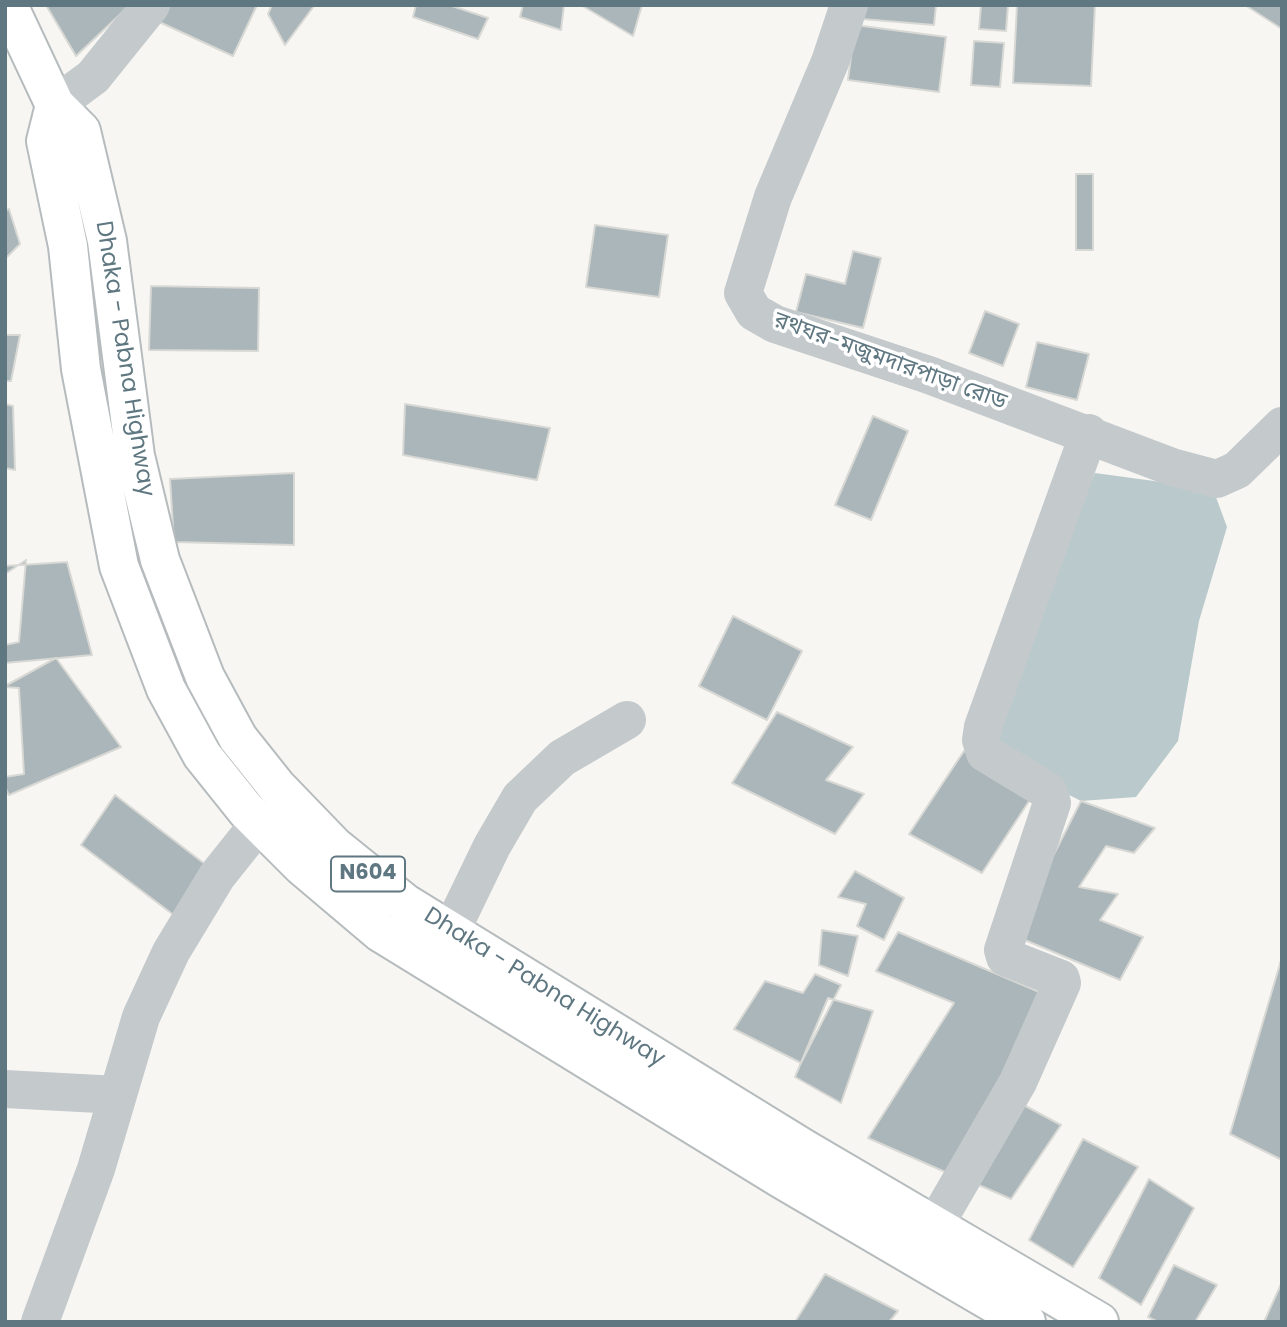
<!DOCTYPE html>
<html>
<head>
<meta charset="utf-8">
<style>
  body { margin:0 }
  #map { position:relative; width:1287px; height:1327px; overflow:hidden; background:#f7f6f3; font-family:Poppins,sans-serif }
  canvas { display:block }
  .frame { position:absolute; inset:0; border:7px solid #5f7781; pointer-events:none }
</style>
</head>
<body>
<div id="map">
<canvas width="1287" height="1327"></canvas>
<div class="frame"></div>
</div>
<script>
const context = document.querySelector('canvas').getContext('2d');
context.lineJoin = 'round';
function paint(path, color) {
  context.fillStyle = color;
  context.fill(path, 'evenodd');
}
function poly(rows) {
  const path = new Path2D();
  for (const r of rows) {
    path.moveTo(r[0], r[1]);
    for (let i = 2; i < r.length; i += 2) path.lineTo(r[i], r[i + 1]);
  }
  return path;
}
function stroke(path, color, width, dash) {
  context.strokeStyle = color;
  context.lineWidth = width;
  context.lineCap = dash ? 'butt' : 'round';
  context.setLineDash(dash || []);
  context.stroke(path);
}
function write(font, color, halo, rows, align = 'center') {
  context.font = font + ' Poppins,"Noto Sans Bengali",sans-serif';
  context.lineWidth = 7;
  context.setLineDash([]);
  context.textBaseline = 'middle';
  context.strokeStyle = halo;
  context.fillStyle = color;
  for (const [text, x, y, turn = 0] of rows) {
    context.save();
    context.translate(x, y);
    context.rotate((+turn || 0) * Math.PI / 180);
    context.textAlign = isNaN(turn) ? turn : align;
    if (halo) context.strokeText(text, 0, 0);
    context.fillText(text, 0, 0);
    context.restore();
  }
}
const water = poly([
  [1095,473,1213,489,1227,527,1199,621,1178,741,1136,797,1081,801,1024,772,997,746,1012,659]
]);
const building = poly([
  [46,5,130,5,76,56,46,5],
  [162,5,257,5,233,56,155,20,162,5],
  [272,5,313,5,314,6,285,45,268,14,272,5],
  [416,5,449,5,488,18,478,39,413,17,416,5],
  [523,5,564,5,561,30,520,17,523,5],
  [581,5,642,5,633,36,581,5],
  [864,5,936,5,934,25,862,19,864,5],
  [981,5,1008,5,1006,31,979,29,981,5],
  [1017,5,1095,5,1091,86,1013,83,1017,5],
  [1245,5,1282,5,1282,29,1245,5],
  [855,25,946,37,939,92,848,80,855,25],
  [974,41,1004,43,1000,87,971,85,974,41],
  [1076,174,1093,174,1093,250,1076,250,1076,174],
  [9,209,20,244,5,259,5,211,9,209],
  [595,225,668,235,659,297,586,287,595,225],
  [853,251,881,258,863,328,796,312,806,274,845,284,853,251],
  [151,286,259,288,258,351,149,350,151,286],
  [985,311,1019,324,1003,366,969,353,985,311],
  [5,335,20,335,11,381,5,381,5,335],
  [1037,342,1089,354,1077,400,1026,387,1037,342],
  [5,404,13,406,15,470,5,468,5,404],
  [405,404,550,428,537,480,403,455,405,404],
  [873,416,908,431,871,520,835,505,873,416],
  [294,473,294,545,174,542,170,479,294,473],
  [26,560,19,642,5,645,5,574,26,560],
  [67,562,92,655,5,663,5,566,67,562],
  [733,616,802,651,767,720,699,686,733,616],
  [56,658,121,747,9,795,5,787,5,686,56,658],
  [5,687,19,688,24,774,5,777,5,687],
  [777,712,853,747,826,780,864,794,835,834,732,783,777,712],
  [964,751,1035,792,982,873,909,834,964,751],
  [115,795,210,868,179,919,81,845,115,795],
  [1081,801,1155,828,1134,853,1106,846,1079,887,1118,894,1100,920,1143,937,1120,980,1013,935,1081,801],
  [855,871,904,898,884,940,857,926,866,904,838,897,855,871],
  [822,930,858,936,848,976,819,965,822,930],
  [898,932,1051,997,952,1175,868,1138,954,1003,876,971,898,932],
  [1282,957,1282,1160,1230,1134,1282,957],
  [815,974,841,985,801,1063,734,1029,765,981,803,993,815,974],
  [828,998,873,1011,841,1103,795,1077,828,998],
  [1018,1102,1061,1125,1011,1199,965,1179,1018,1102],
  [1083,1139,1138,1167,1073,1267,1029,1240,1083,1139],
  [1149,1179,1194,1208,1141,1305,1099,1278,1149,1179],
  [1174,1265,1217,1285,1195,1322,1158,1322,1148,1317,1174,1265],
  [825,1274,898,1311,889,1322,795,1322,825,1274],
  [1282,1282,1282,1322,1264,1322,1282,1282]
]);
const minor = poly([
  [849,5,830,62,773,197,743,293,754,312,775,324,929,375,1172,467,1217,479,1237,470,1282,426],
  [55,105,93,77,151,5],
  [451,931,492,846,520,798,562,758,627,720],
  [5,1089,118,1095],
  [935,1225,1018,1082,1062,983,1061,979,1005,957,1003,950,1052,803,1048,791,985,753,981,740,983,727,1089,433],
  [40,1322,96,1169,141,1017,171,952,217,876,280,797]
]);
const highway = poly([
  [8,5,55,105,81,131,107,241,135,456,160,560,205,677,238,738,277,787,334,846,406,904,804,1149,1099,1322],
  [55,105,46,141,68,246,81,369,119,566,166,689,202,755,246,810,302,866,380,932,782,1179,1026,1322]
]);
const shields = [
  [368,874,74]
];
const shieldNames = [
  ["N604",368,874]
];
const streetNames = [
  ["Dhaka - Pabna Highway",124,359,81],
  ["রথঘর-মজুমদারপাড়া রোড",890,362,20],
  ["Dhaka - Pabna Highway",544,988,32]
];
paint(water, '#bacacc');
paint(building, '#aab6b9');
stroke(building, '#d8d8d5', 2);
stroke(highway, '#b6bbbd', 42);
stroke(minor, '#c4c9cc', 38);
stroke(highway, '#fff', 38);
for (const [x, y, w] of shields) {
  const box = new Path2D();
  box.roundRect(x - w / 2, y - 17.5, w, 35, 5);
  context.fillStyle = '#fff';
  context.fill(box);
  stroke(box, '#5f7781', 2);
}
write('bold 21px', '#5f7781', null, shieldNames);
write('23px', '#5f7781', '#fff', streetNames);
</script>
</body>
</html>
